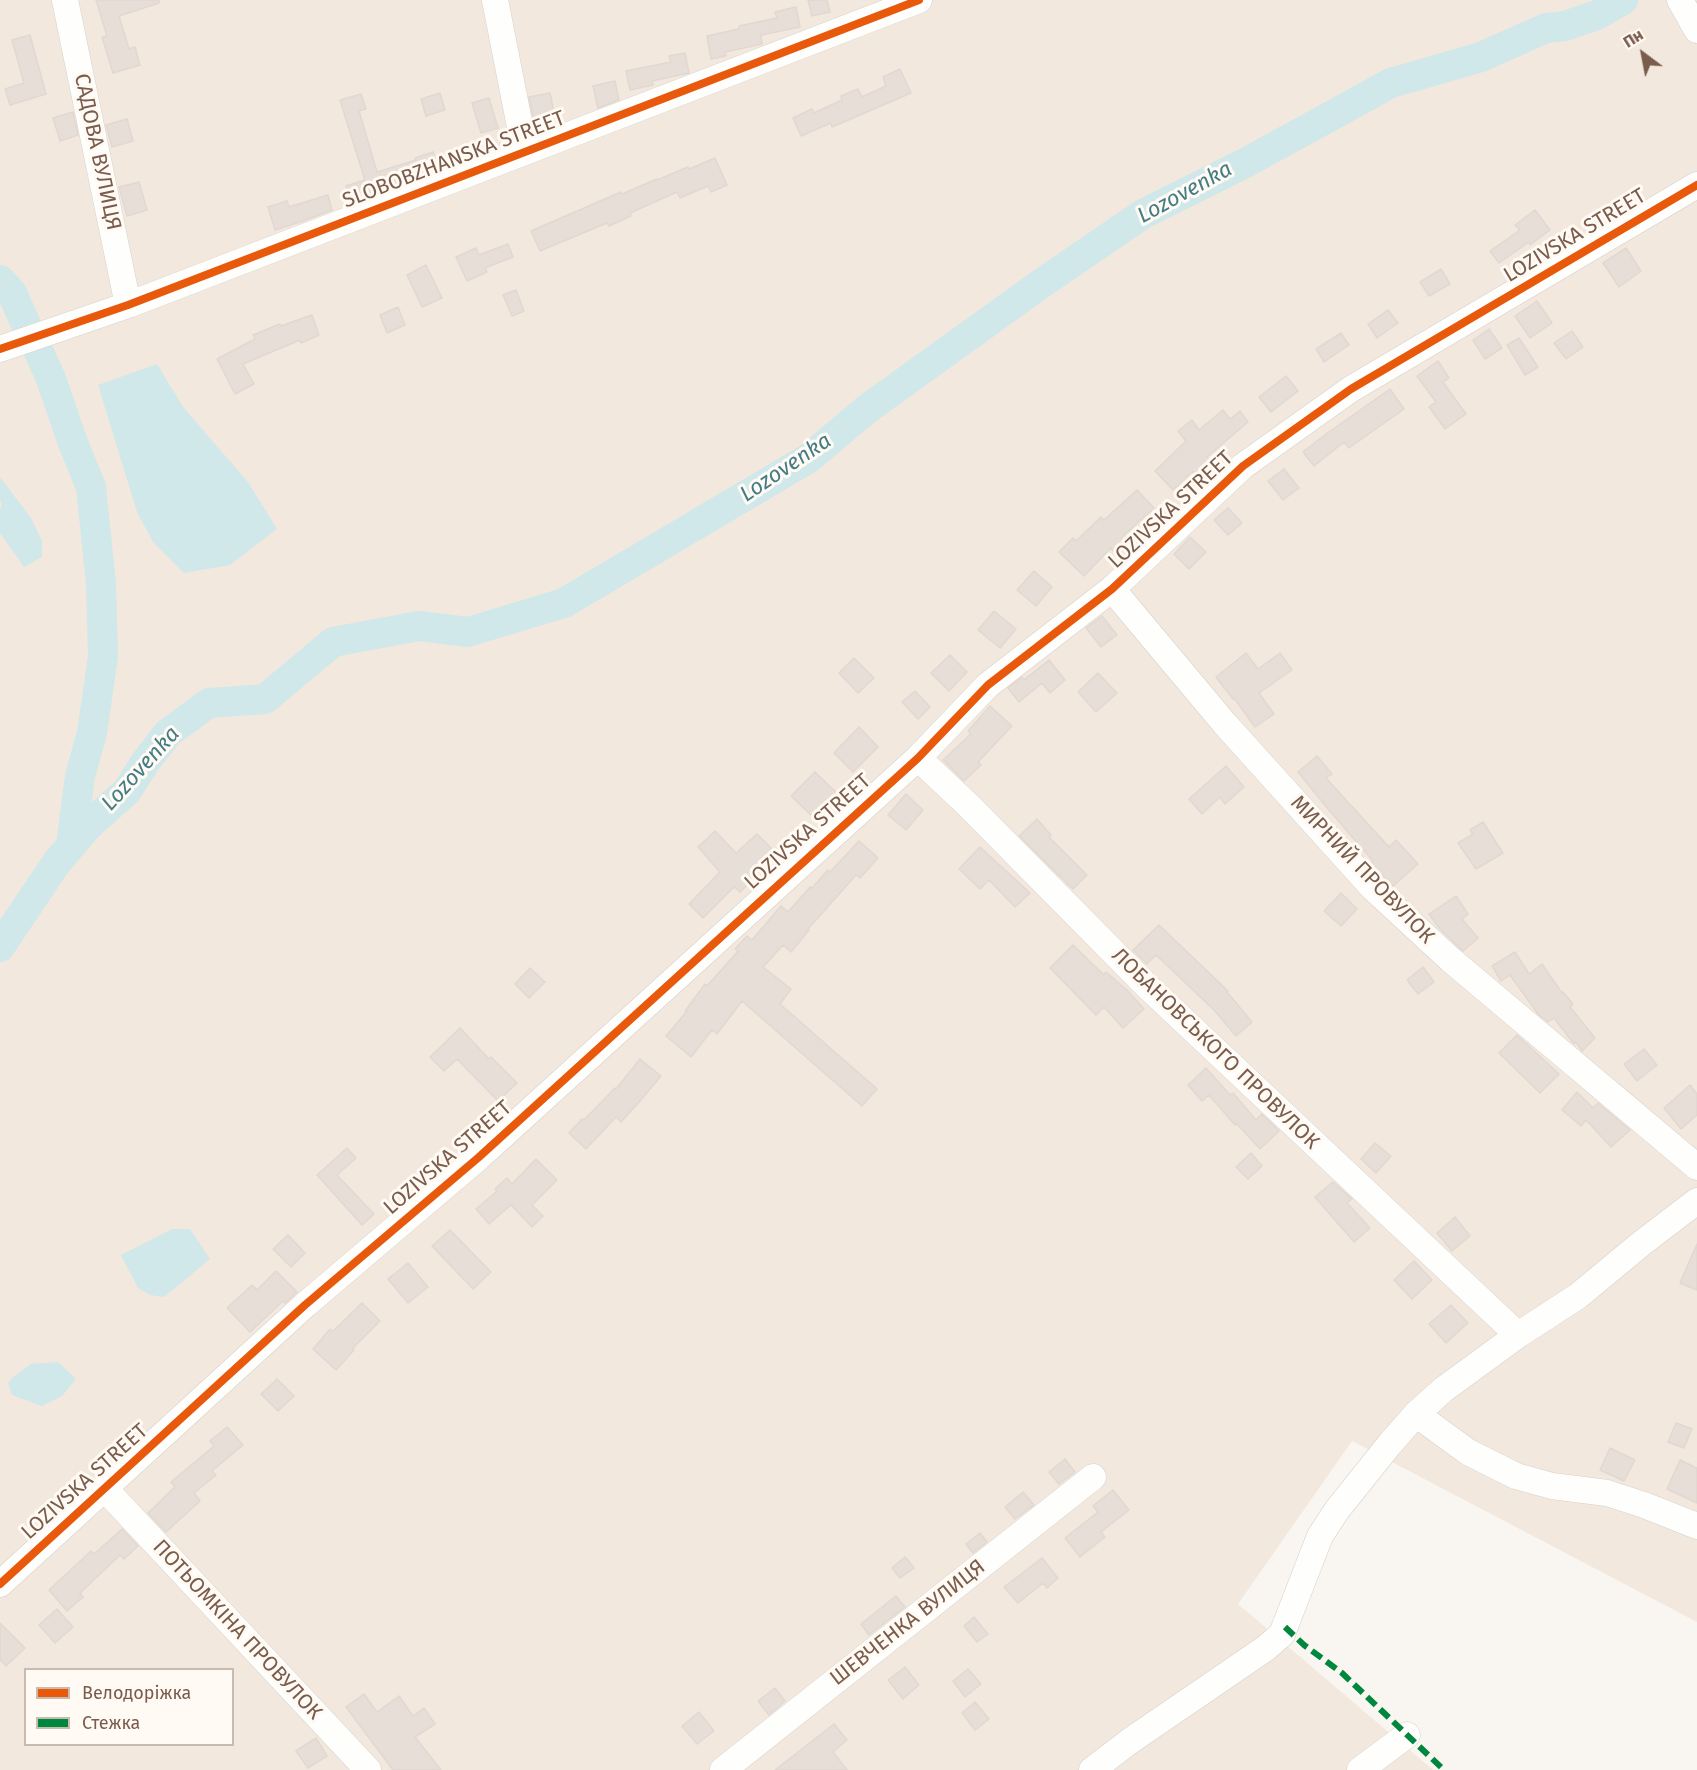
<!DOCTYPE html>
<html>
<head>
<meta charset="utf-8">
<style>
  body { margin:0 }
  #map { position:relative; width:1697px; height:1770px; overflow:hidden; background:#f9f5f0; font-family:"Fira Sans",sans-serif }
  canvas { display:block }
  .legend { position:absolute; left:24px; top:1668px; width:210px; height:78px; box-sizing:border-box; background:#fffaf3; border:2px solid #cabbb1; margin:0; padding:8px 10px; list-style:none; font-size:18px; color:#7a5c4d }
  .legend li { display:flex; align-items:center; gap:12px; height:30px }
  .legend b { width:30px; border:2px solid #cabbb1 }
  .north { position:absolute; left:1613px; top:24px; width:60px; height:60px; -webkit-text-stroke:4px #fffaf3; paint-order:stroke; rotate:328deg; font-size:16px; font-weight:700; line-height:24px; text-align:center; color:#7a5c4d }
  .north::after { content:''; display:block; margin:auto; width:21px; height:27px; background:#7a5c4d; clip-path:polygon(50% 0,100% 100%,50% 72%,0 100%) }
</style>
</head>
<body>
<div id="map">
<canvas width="1697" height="1770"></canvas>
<ul class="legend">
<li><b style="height:8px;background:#e8590c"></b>Велодоріжка</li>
<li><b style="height:8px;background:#00873e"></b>Стежка</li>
</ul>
<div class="north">Пн</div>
</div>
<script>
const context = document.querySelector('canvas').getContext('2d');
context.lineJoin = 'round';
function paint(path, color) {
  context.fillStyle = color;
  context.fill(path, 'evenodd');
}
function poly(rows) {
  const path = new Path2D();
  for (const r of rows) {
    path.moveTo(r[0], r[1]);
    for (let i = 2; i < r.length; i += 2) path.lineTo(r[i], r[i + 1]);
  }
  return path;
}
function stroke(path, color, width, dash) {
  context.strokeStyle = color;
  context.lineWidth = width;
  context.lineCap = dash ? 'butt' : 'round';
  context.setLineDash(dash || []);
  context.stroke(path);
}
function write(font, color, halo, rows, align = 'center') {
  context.font = font + ' "Fira Sans",sans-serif';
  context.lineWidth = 6;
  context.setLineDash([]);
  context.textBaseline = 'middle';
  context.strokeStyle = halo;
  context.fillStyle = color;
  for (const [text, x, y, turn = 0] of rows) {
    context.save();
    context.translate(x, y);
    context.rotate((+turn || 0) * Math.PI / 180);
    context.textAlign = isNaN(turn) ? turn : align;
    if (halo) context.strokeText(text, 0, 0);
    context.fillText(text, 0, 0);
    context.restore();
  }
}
const residential = poly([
  [0,0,1697,0,1697,1622,1352,1441,1238,1604,1433,1770,0,1770],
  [26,1670,232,1670,232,1744,26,1744]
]);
const water = poly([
  [157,364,183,407,248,482,277,529,230,565,184,573,153,542,137,512,98,385],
  [0,477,31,518,42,541,42,557,24,567,0,533,0,509,2,504,0,500],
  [172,1229,190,1229,210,1259,164,1297,150,1295,138,1288,121,1255],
  [58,1362,76,1379,62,1396,42,1406,12,1395,8,1383,13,1377,31,1364]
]);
const river = poly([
  [0,280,12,293,27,327],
  [39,352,51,379,73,443,91,487,101,584,103,656,92,733,80,776,71,845],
  [0,947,57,862,89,825,127,791,146,761,168,733,209,703,265,699,333,642,419,626,468,632,564,603,809,458,867,409,1042,283,1143,214,1247,162,1391,83,1481,57,1546,28,1565,26,1597,15,1623,0]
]);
const building = poly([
  [96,0,159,0,159,3,119,16,129,49,135,47,140,65,113,73,102,37,107,36,96,0],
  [808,0,827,0,830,12,812,16,808,0],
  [796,7,800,27,761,35,762,44,725,52,726,56,711,59,707,36,739,29,739,26,777,18,775,12,796,7],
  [30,35,46,94,10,105,5,89,24,83,12,40,30,35],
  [685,53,689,73,652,81,653,85,630,90,626,71,671,62,669,56,685,53],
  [900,69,911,93,832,127,831,123,801,136,793,118,812,109,814,113,842,100,841,96,858,89,862,97,886,86,883,77,900,69],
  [615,81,619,100,598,108,593,86,615,81],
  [440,93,445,110,426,116,421,99,440,93],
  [550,93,555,118,534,122,529,97,550,93],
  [361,94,366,109,359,111,377,172,416,160,415,158,433,152,438,169,351,201,346,186,365,180,340,100,361,94],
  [489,98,498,128,481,133,472,103,489,98],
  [73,112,78,135,60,141,53,118,73,112],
  [127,119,133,141,112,147,106,125,127,119],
  [715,158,727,185,711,192,708,186,680,198,677,192,630,213,631,216,609,226,607,223,540,251,531,231,621,192,622,194,657,179,657,180,688,167,689,169,715,158],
  [139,182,147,210,127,216,119,187,139,182],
  [328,195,332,210,303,221,275,230,268,207,287,201,289,207,328,195],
  [1535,210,1550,230,1530,245,1529,242,1499,263,1490,251,1520,230,1515,225,1535,210],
  [508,244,513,257,485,268,487,272,467,281,456,257,476,248,479,255,508,244],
  [1626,248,1641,271,1619,287,1603,263,1626,248],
  [426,265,442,298,422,307,407,275,426,265],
  [1441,269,1450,284,1429,296,1420,282,1441,269],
  [516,290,524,311,512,316,503,295,516,290],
  [1537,301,1552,323,1530,338,1515,316,1537,301],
  [398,307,405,325,387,333,380,315,398,307],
  [1388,310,1398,323,1377,338,1368,324,1388,310],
  [312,315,319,335,301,343,300,340,243,364,254,384,235,394,217,359,255,339,253,335,280,324,281,326,312,315],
  [1489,329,1502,348,1485,359,1473,340,1489,329],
  [1572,331,1583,347,1566,359,1554,343,1572,331],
  [1341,333,1349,345,1324,362,1316,349,1341,333],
  [1519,338,1538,367,1525,375,1507,345,1519,338],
  [1438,361,1449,378,1443,382,1466,414,1445,429,1429,407,1436,402,1417,376,1438,361],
  [1286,376,1298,391,1271,412,1259,397,1286,376],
  [1390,389,1404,409,1349,448,1344,442,1314,466,1303,452,1326,434,1390,389],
  [1223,410,1230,419,1240,411,1248,422,1207,457,1214,465,1200,479,1193,471,1173,490,1155,471,1186,441,1178,431,1192,420,1199,430,1223,410],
  [1284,469,1299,488,1283,500,1268,481,1284,469],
  [1137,490,1154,508,1121,538,1125,542,1115,553,1111,548,1084,576,1059,552,1073,538,1076,541,1101,517,1104,520,1137,490],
  [1228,508,1242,523,1228,535,1214,520,1228,508],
  [1190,537,1206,552,1189,569,1174,554,1190,537],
  [1034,571,1052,587,1036,606,1017,590,1034,571],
  [994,611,1016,629,1000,648,978,630,994,611],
  [1102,616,1117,635,1101,647,1086,628,1102,616],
  [1246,653,1258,669,1280,653,1292,670,1259,693,1274,714,1255,727,1234,698,1233,699,1216,677,1246,653],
  [950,655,967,672,949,691,931,673,950,655],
  [854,658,874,678,858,693,839,673,854,658],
  [1049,660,1065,680,1050,693,1042,683,1019,702,1008,688,1022,677,1024,680,1049,660],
  [1098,673,1117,693,1096,712,1078,692,1098,673],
  [915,691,930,707,918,719,902,702,915,691],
  [990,706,1012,726,978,762,981,765,964,781,943,760,971,734,968,731,990,706],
  [859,727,878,747,853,772,834,753,859,727],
  [1317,756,1332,774,1326,778,1389,847,1396,840,1418,864,1393,886,1371,863,1373,861,1328,809,1298,772,1317,756],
  [1226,766,1244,787,1225,804,1220,797,1202,814,1189,799,1226,766],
  [815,772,839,795,815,819,791,796,815,772],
  [906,794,923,810,906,830,888,815,906,794],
  [1037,819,1051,835,1049,837,1087,875,1073,889,1019,836,1037,819],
  [1483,822,1503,853,1476,869,1458,843,1473,834,1470,830,1483,822],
  [715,831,736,853,757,834,776,853,750,878,752,880,740,892,734,887,703,918,689,904,720,872,698,847,715,831],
  [859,841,878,858,860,878,856,875,808,929,809,930,791,952,783,945,763,967,791,989,780,1004,877,1089,862,1106,742,1001,717,1034,712,1030,691,1057,666,1036,687,1011,685,1011,705,984,707,986,738,951,735,949,747,936,752,940,781,906,788,912,810,887,812,888,828,870,830,872,859,841],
  [980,847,1030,893,1015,907,989,880,980,889,959,869,980,847],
  [1341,893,1357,909,1341,926,1324,911,1341,893],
  [1456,896,1468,914,1462,919,1478,938,1463,951,1439,928,1429,914,1456,896],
  [1159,925,1228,991,1227,992,1252,1022,1236,1036,1214,1010,1156,955,1147,964,1133,950,1159,925],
  [1073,945,1104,975,1106,972,1127,990,1144,1009,1123,1028,1104,1007,1096,1015,1050,968,1073,945],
  [1515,952,1529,974,1542,964,1562,993,1563,992,1573,1004,1570,1007,1595,1038,1582,1051,1576,1042,1574,1044,1554,1018,1548,1022,1538,1014,1510,975,1501,981,1492,966,1515,952],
  [1423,967,1434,982,1418,994,1407,980,1423,967],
  [530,968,545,982,529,998,515,984,530,968],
  [460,1028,489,1059,491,1057,517,1083,498,1101,457,1059,444,1071,430,1057,460,1028],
  [1517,1035,1559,1074,1540,1093,1499,1053,1517,1035],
  [1644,1049,1657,1065,1637,1081,1624,1064,1644,1049],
  [640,1059,661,1076,640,1101,621,1122,616,1117,586,1149,569,1133,582,1119,584,1120,615,1088,616,1089,640,1059],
  [1206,1068,1230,1095,1233,1093,1256,1120,1262,1114,1279,1131,1260,1149,1237,1124,1235,1125,1209,1095,1202,1101,1188,1085,1206,1068],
  [1690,1085,1697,1094,1697,1115,1681,1129,1664,1108,1690,1085],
  [1577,1092,1593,1108,1598,1103,1630,1130,1611,1147,1586,1120,1581,1126,1562,1110,1577,1092],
  [1375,1143,1391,1156,1376,1173,1361,1159,1375,1143],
  [347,1148,356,1158,337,1175,374,1214,362,1225,317,1175,347,1148],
  [1251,1153,1262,1166,1248,1179,1236,1167,1251,1153],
  [536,1159,557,1180,532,1205,543,1216,532,1227,511,1205,489,1224,476,1209,497,1191,495,1189,507,1178,512,1184,536,1159],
  [1333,1182,1352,1199,1347,1203,1370,1228,1354,1242,1315,1197,1333,1182],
  [1455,1217,1470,1236,1452,1251,1437,1233,1455,1217],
  [450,1230,491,1272,473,1289,432,1246,450,1230],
  [288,1235,305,1253,291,1267,273,1249,288,1235],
  [1697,1244,1697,1290,1680,1283,1697,1244],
  [1414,1261,1432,1280,1412,1299,1394,1280,1414,1261],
  [408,1263,428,1287,408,1303,388,1279,408,1263],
  [276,1271,297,1292,285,1303,283,1301,250,1332,227,1308,252,1285,257,1290,276,1271],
  [362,1303,380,1321,352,1349,354,1350,336,1370,313,1349,330,1329,333,1331,362,1303],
  [1451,1305,1468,1323,1446,1343,1429,1324,1451,1305],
  [277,1379,294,1396,278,1411,261,1394,277,1379],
  [1676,1423,1692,1429,1684,1448,1668,1442,1676,1423],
  [227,1427,243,1445,212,1471,216,1475,194,1493,200,1501,166,1532,148,1513,175,1487,171,1482,214,1446,210,1441,227,1427],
  [1610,1448,1635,1460,1624,1481,1600,1470,1610,1448],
  [1065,1459,1075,1472,1059,1484,1049,1472,1065,1459],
  [1680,1460,1697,1468,1697,1503,1667,1489,1680,1460],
  [1113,1490,1129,1510,1101,1532,1105,1537,1080,1557,1065,1538,1098,1512,1093,1506,1113,1490],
  [1023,1492,1034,1505,1015,1519,1005,1507,1023,1492],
  [122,1529,138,1546,124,1559,120,1555,80,1593,83,1597,67,1611,49,1590,91,1551,94,1554,122,1529],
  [980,1533,987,1542,973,1553,966,1544,980,1533],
  [905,1557,914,1568,900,1578,892,1568,905,1557],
  [1042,1558,1058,1578,1047,1588,1043,1583,1018,1603,1004,1587,1042,1558],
  [896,1596,905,1607,869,1635,861,1624,896,1596],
  [57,1609,73,1627,55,1643,39,1625,57,1609],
  [974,1617,988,1634,977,1642,964,1626,974,1617],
  [0,1623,25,1648,6,1666,0,1660,0,1623],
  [905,1667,919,1685,903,1699,888,1680,905,1667],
  [968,1669,981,1684,965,1697,953,1681,968,1669],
  [775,1688,785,1701,769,1715,758,1701,775,1688],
  [364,1694,377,1712,399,1696,413,1716,424,1708,435,1724,415,1737,441,1770,393,1770,346,1707,364,1694],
  [975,1702,989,1719,975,1730,962,1713,975,1702],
  [699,1712,714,1731,697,1744,682,1726,699,1712],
  [834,1724,847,1740,833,1752,847,1770,775,1770,834,1724],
  [316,1738,327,1756,308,1768,296,1751,316,1738]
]);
const minor = poly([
  [65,0,128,305],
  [495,0,525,152],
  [1680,0,1697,30],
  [0,349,128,305,919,0],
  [1112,589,1225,724,1373,888,1451,960,1697,1167],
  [918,758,968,805,1147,986,1518,1335],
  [1416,1414,1468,1452,1516,1476,1552,1486,1607,1493,1644,1505,1697,1526],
  [105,1489,368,1770],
  [0,1584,305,1305,479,1157,918,758,988,685,1112,589,1243,466,1351,389,1697,185],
  [723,1770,1093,1477],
  [1092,1770,1130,1741,1266,1648,1282,1634,1320,1536,1337,1510,1389,1445,1416,1414,1444,1389,1518,1335,1578,1296,1642,1243,1697,1201],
  [1360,1770,1407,1735]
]);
const quiet = poly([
  [1285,1627,1304,1645,1342,1673,1444,1770]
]);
const cycleway = poly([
  [0,349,128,305,919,0],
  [0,1584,305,1305,479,1157,918,758,988,685,1112,589,1243,466,1351,389,1697,185]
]);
const streetNames = [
  ["САДОВА ВУЛИЦЯ",97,152,78],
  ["SLOBOBZHANSKA STREET",454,160,-21],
  ["LOZIVSKA STREET",1575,236,-31],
  ["LOZIVSKA STREET",1171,510,-43],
  ["LOZIVSKA STREET",808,832,-42],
  ["МИРНИЙ ПРОВУЛОК",1362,870,46],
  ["ЛОБАНОВСЬКОГО ПРОВУЛОК",1215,1049,44],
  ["LOZIVSKA STREET",448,1158,-41],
  ["LOZIVSKA STREET",85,1482,-42],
  ["ШЕВЧЕНКА ВУЛИЦЯ",908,1623,-38],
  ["ПОТЬОМКІНА ПРОВУЛОК",237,1630,47]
];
const waterNames = [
  ["Lozovenka",1185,193,-29],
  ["Lozovenka",786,468,-34],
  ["Lozovenka",141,769,-48]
];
paint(residential, '#f2e8de');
paint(water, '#d0e8ea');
stroke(river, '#d0e8ea', 30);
paint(building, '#e6ded7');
stroke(building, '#e2d8d2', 1.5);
stroke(minor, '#d7d1cb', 27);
stroke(minor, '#fefefd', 26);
stroke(quiet, '#00873e', 6, [12, 6]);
stroke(cycleway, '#e8590c', 8);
write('21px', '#7a5c4d', '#fffaf3', streetNames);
write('italic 22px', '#437c86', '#fffaf3', waterNames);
</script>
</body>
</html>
